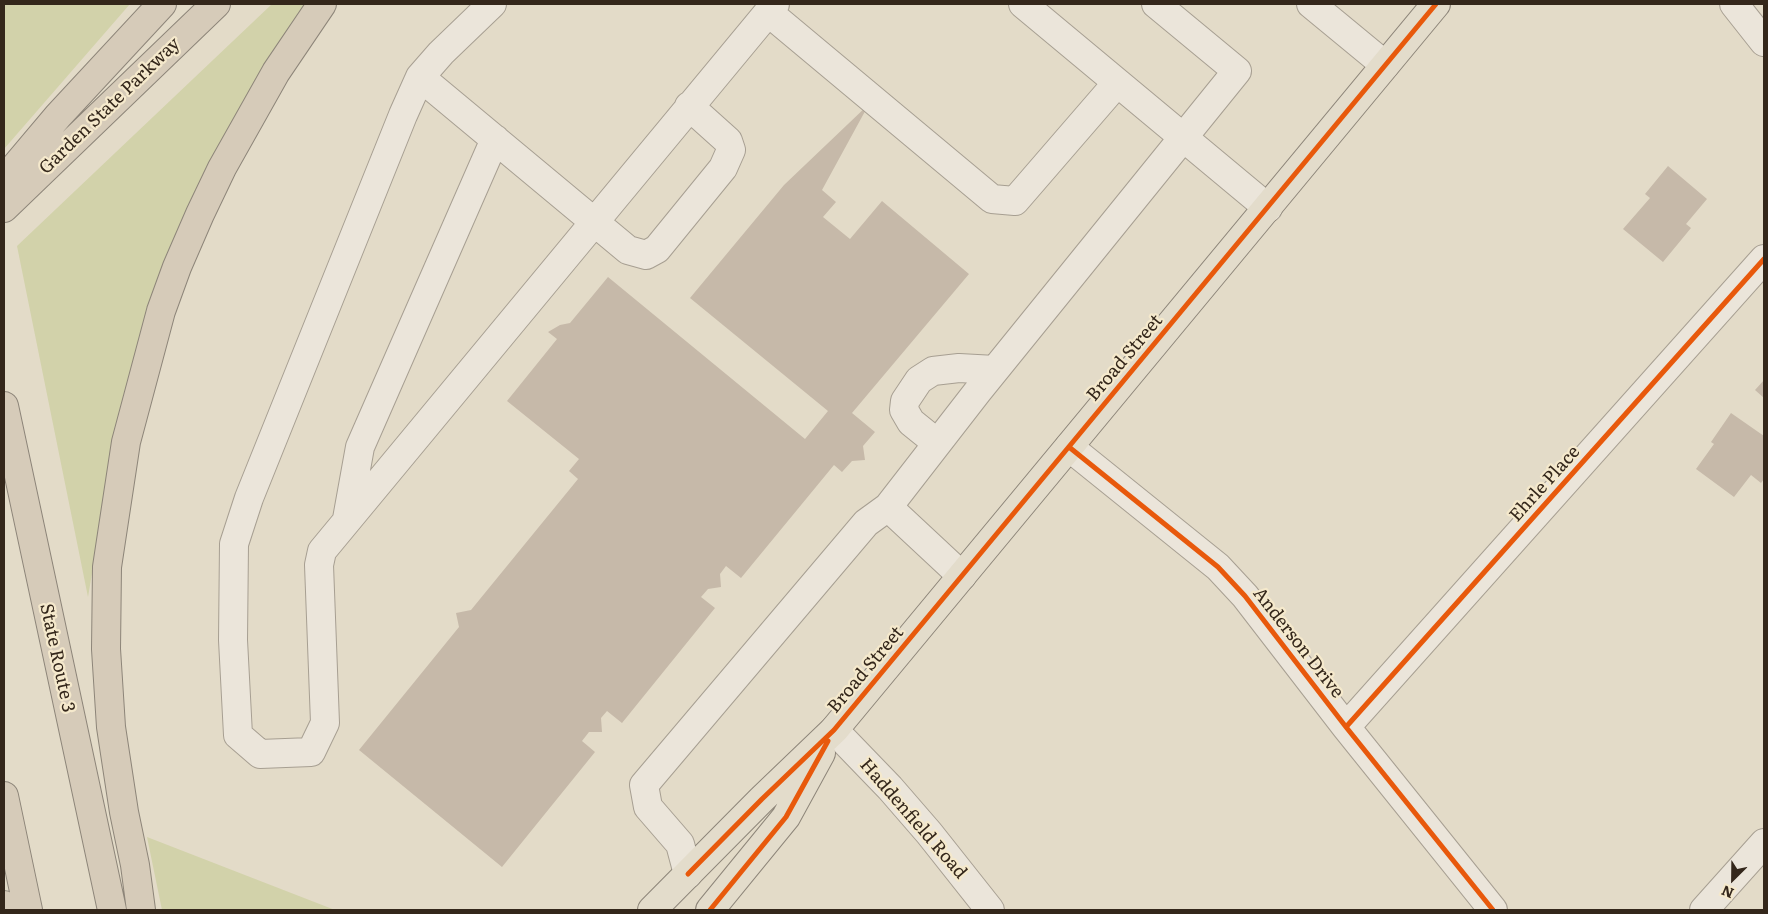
<!DOCTYPE html>
<html>
<head>
<meta charset="utf-8">
<style>
  body { margin:0 }
  #map { position:relative; width:1768px; height:914px; overflow:hidden; background:#e3dbc8; font-family:Literata,serif }
  canvas { display:block }
  .frame { position:absolute; inset:0; border:5px solid #34271b; pointer-events:none }
  .north { position:absolute; left:1708px; top:854px; width:50px; height:50px; -webkit-text-stroke:4px #f5e9cc; paint-order:stroke; rotate:203deg; font-size:14px; font-weight:700; line-height:20px; text-align:center; color:#34271b }
  .north::after { content:''; display:block; margin:auto; width:18px; height:22px; background:#34271b; clip-path:polygon(50% 0,100% 100%,50% 72%,0 100%) }
</style>
</head>
<body>
<div id="map">
<canvas width="1768" height="914"></canvas>
<div class="frame"></div>
<div class="north">N</div>
</div>
<script>
const context = document.querySelector('canvas').getContext('2d');
context.lineJoin = 'round';
function paint(path, color) {
  context.fillStyle = color;
  context.fill(path, 'evenodd');
}
function poly(rows) {
  const path = new Path2D();
  for (const r of rows) {
    path.moveTo(r[0], r[1]);
    for (let i = 2; i < r.length; i += 2) path.lineTo(r[i], r[i + 1]);
  }
  return path;
}
function stroke(path, color, width, dash) {
  context.strokeStyle = color;
  context.lineWidth = width;
  context.lineCap = dash ? 'butt' : 'round';
  context.setLineDash(dash || []);
  context.stroke(path);
}
function write(font, color, halo, rows, align = 'center') {
  context.font = font + ' Literata,serif';
  context.lineWidth = 4.5;
  context.setLineDash([]);
  context.textBaseline = 'middle';
  context.strokeStyle = halo;
  context.fillStyle = color;
  for (const [text, x, y, turn = 0] of rows) {
    context.save();
    context.translate(x, y);
    context.rotate((+turn || 0) * Math.PI / 180);
    context.textAlign = isNaN(turn) ? turn : align;
    if (halo) context.strokeText(text, 0, 0);
    context.fillText(text, 0, 0);
    context.restore();
  }
}
const green = poly([
  [4,4,130,4,4,149],
  [272,4,307,4,139,342,120,408,88,597,17,246],
  [147,837,335,910,162,910]
]);
const building = poly([
  [869,104,822,190,836,202,823,217,850,239,882,201,969,274,852,413,875,432,863,446,865,460,852,461,842,472,834,465,741,578,726,566,720,574,721,587,708,589,701,597,715,608,622,723,607,711,601,718,602,732,589,732,582,741,595,752,502,867,359,750,459,627,456,613,471,610,578,479,569,471,579,459,507,401,557,339,548,332,560,325,570,323,608,277,805,439,828,411,690,298,784,185],
  [1668,166,1707,199,1686,224,1691,228,1663,262,1623,229,1650,198,1645,194],
  [1764,380,1764,398,1755,390],
  [1731,413,1764,436,1764,479,1761,483,1751,475,1734,497,1696,469,1714,444,1711,442]
]);
const minor = poly([
  [492,4,441,53,420,77,403,115,249,498,234,544,233,640,238,735,260,754,311,752,325,723,319,565,322,551,775,4],
  [1023,4,1268,208],
  [1311,4,1385,65],
  [1734,4,1764,42],
  [768,12,992,199,1015,201,1117,83],
  [420,77,628,250,646,255,657,249,723,168,731,150,728,141,689,106],
  [937,443,911,422,904,410,905,401,919,380,933,371,959,368,995,370],
  [1069,447,1218,567,1245,596,1346,727,1493,910],
  [888,507,978,391,1237,71,1156,4],
  [347,519,360,447,495,139],
  [1346,727,1764,259],
  [834,730,890,788,929,833,990,910],
  [688,874,680,844,648,807,644,785,866,523,888,507,962,576],
  [1704,910,1764,843]
]);
const major = poly([
  [652,910,762,799,834,730,1436,4],
  [710,910,786,817,821,753]
]);
const highway = poly([
  [4,180,58,116,162,4],
  [4,208,216,4],
  [4,406,112,910],
  [4,796,28,910],
  [4,905,5,910],
  [141,910,135,865,124,812,111,727,106,649,107,567,126,442,161,311,177,267,200,214,222,168,276,72,322,4]
]);
const cycleway = poly([
  [1069,447,1218,567,1245,596,1346,727,1493,910],
  [1346,727,1764,259],
  [688,874,762,799,834,730,1436,4],
  [710,910,786,817,828,741]
]);
const streetNames = [
  ["Garden State Parkway",110,106,-44],
  ["Broad Street",1125,358,-50],
  ["Ehrle Place",1545,484,-48],
  ["Anderson Drive",1298,643,52],
  ["State Route 3",57,658,78],
  ["Broad Street",866,670,-50],
  ["Haddenfield Road",913,819,49]
];
paint(green, '#d2d2aa');
paint(building, '#c6b9a9');
stroke(minor, '#a79f92', 30);
stroke(major, '#8d8579', 30);
stroke(highway, '#8d8579', 30);
stroke(minor, '#ebe5da', 28);
stroke(major, '#e3dccb', 28);
stroke(highway, '#d6cbb9', 28);
stroke(cycleway, '#e8590c', 5);
write('18px', '#34271b', '#f5e9cc', streetNames);
</script>
</body>
</html>
